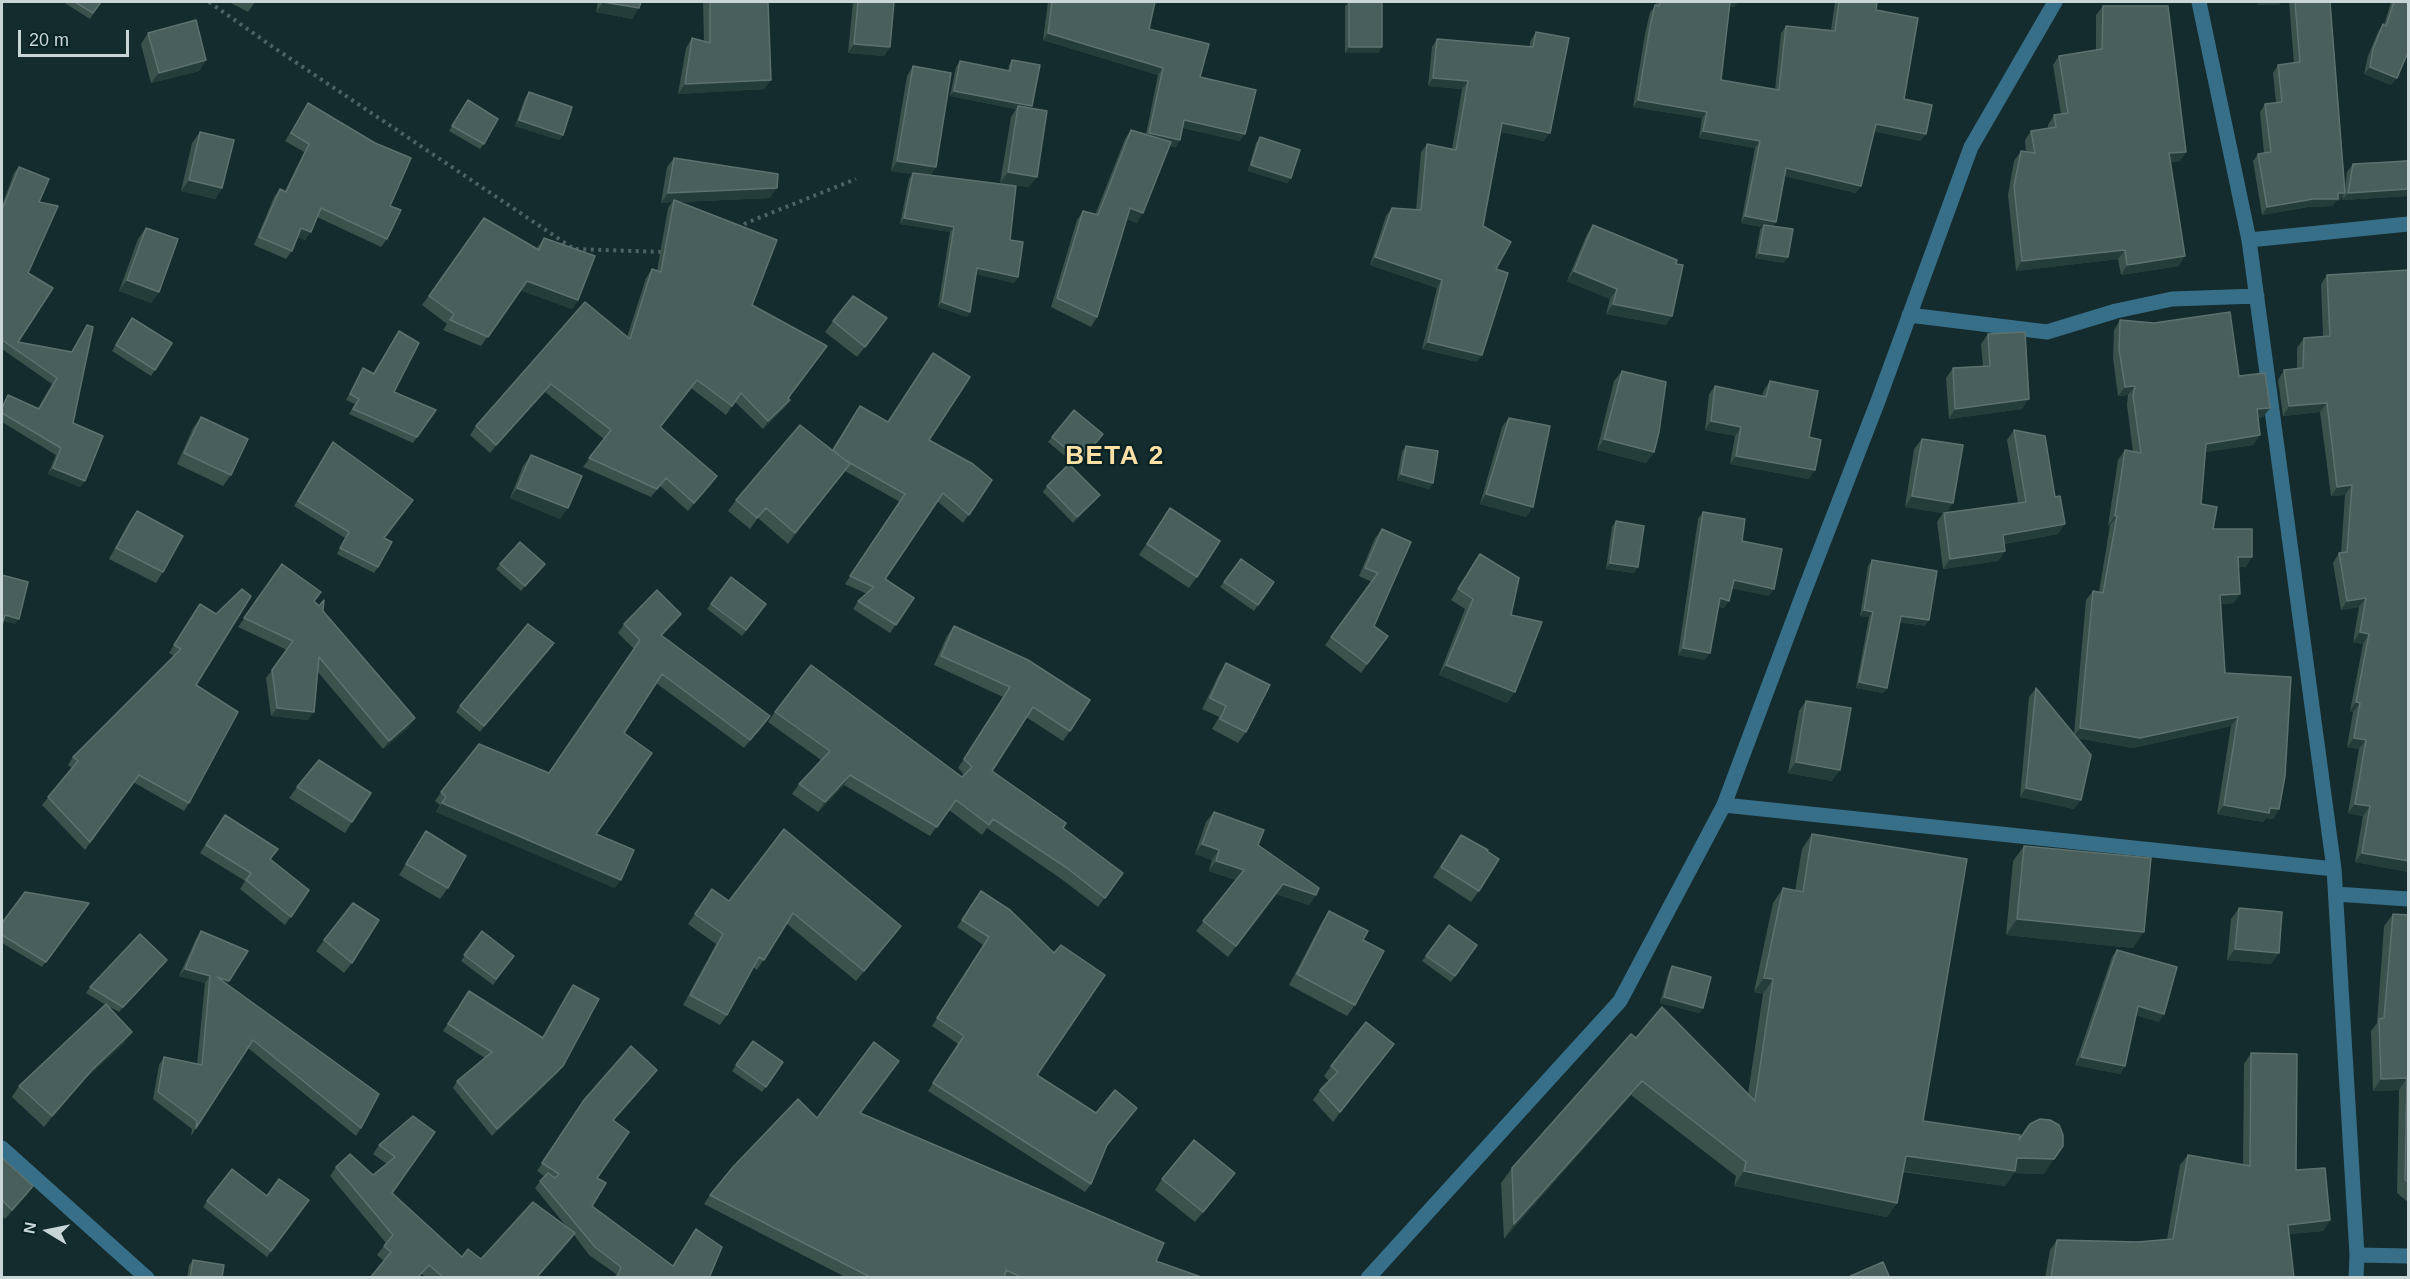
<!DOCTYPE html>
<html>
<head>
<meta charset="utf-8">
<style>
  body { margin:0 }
  #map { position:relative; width:2410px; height:1279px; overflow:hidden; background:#142c2e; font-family:Helvetica,sans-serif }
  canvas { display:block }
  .frame { position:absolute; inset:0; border:3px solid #c8d6d8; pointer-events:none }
  .north { position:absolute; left:18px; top:1201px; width:60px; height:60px; -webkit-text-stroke:4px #092224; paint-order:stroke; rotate:280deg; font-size:16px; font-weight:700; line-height:24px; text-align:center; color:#c8d6d8 }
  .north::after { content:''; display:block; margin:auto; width:21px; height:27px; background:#c8d6d8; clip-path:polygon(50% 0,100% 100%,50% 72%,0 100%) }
  .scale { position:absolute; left:18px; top:30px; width:111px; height:27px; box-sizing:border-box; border:3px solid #c8d6d8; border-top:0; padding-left:8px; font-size:18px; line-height:21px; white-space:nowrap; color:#c8d6d8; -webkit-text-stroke:4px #092224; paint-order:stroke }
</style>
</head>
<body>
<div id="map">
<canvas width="2410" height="1279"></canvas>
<div class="frame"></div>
<div class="north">N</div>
<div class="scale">20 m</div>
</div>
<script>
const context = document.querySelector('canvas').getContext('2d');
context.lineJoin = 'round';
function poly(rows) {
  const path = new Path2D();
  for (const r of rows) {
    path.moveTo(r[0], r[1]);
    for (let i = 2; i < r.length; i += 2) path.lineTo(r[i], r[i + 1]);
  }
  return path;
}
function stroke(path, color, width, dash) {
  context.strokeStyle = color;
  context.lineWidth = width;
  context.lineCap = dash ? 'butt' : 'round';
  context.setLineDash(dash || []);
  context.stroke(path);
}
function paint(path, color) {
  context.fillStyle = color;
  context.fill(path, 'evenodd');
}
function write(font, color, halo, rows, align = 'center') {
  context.font = font + ' Helvetica,sans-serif';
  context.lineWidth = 4.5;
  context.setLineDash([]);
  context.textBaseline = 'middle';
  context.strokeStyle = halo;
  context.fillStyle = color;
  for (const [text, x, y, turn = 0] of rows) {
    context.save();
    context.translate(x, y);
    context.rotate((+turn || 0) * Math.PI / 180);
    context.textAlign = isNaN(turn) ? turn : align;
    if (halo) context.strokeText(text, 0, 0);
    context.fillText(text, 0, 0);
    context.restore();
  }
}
const path = poly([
  [209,2,273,47,574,249,663,252],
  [739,230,746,223,856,179]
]);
const minor = poly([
  [2199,2,2249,240,2334,869,2357,1255,2356,1278],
  [2249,240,2408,224],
  [1909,315,2047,332,2116,311,2172,299,2257,296],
  [1724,805,2334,869],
  [2336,894,2408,899],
  [2,1148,147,1278],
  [2357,1255,2408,1256],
  [1368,1278,1620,1001,1724,805,1802,597,1878,401,1971,147,2055,2]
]);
const wall = poly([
  [63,2,101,2,90,19],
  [229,2,255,2,248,12],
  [598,2,641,2,632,19,596,12],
  [703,2,768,2,771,80,764,89,678,94,686,48,692,38,704,41],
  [853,2,894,2,890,47,884,56,848,53],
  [1048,2,1155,2,1149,29,1200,77,1240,141,1183,128,1176,147,1170,146,1137,223,1127,219,1097,317,1091,327,1051,307,1077,220,1083,211,1095,215,1125,139,1131,130,1146,134,1158,75,1043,40],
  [1349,2,1382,47,1378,53,1345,53,1345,6],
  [1656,2,1738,2,1734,7,1729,6,1721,80,1775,90,1781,33,1786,26,1831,30,1835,2,1877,2,1876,10,1904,99,1921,141,1874,131,1856,193,1785,176,1776,222,1772,226,1784,263,1755,258,1760,230,1762,227,1741,223,1755,148,1699,138,1702,118,1633,107,1645,34,1650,12,1656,5],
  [2289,2,2330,2,2345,187,2347,172,2353,164,2409,160,2409,196,2342,200,2343,195,2340,200,2336,201,2332,206,2308,207,2262,215,2253,161,2258,154,2264,153,2260,112,2265,104,2276,103,2273,73,2278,65,2294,63],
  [2391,2,2409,2,2391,85,2364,74,2368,56,2378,32,2383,24,2384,25],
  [2103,6,2186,152,2180,161,2171,162,2179,266,2121,275,2118,259,2016,271,2008,195,2014,161,2021,151,2026,152,2025,140,2031,131,2048,128,2048,125,2054,115,2061,114,2053,65,2059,56,2096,50,2096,15],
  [1536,32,1544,141,1501,132,1483,226,1496,269,1482,355,1477,362,1422,349,1437,288,1370,265,1386,216,1392,208,1416,210,1421,152,1427,144,1452,149,1462,89,1428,86,1432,47,1437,39,1529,47,1531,40],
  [148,33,206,60,199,71,151,83,141,44],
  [1012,60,1030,108,1029,187,1000,183,1011,117,1016,109,950,96,956,67,960,61,1008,71,1009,65],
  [913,66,936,167,930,176,1010,240,1018,277,1014,283,976,274,970,312,967,317,938,307,950,232,900,224,909,179,912,174,891,171,907,76],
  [529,92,563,135,559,140,515,126,525,98],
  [468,100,484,144,480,149,449,131],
  [308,103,390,206,387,239,381,247,317,217,305,240,298,237,292,251,286,259,254,245,274,197,280,189,285,191,304,152,285,141],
  [200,132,222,188,215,199,181,191,192,143],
  [1260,137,1291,178,1287,183,1248,171,1256,143],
  [674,158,770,198,679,202,752,305,788,398,790,400,784,408,763,429,735,402,726,415,691,388,661,427,717,476,711,485,688,511,660,486,651,497,583,467,604,439,545,392,490,453,470,435,476,426,627,337,646,278,652,269,657,271,668,208,672,202,661,203,667,167],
  [19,167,39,202,18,342,71,352,87,325,73,423,85,481,80,487,48,474,56,455,2,422,2,406,8,395,38,408,52,384,2,349,2,205,14,173],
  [484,218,536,249,544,238,578,300,572,309,520,290,481,346,443,330,447,324,422,305],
  [1593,225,1666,325,1606,314,1610,299,1567,281,1587,234],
  [146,228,159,292,151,303,119,291,138,239],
  [2409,270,2409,872,2355,862,2363,816,2348,813,2359,749,2347,747,2353,712,2350,711,2363,644,2353,642,2359,607,2341,610,2333,563,2339,553,2341,553,2345,495,2331,496,2320,412,2283,416,2278,380,2284,370,2297,369,2297,348,2304,338,2323,336,2321,284,2327,275],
  [2120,320,2239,376,2270,408,2263,417,2258,418,2260,435,2253,445,2205,452,2201,504,2213,529,2246,567,2239,567,2234,603,2221,604,2225,673,2279,809,2273,819,2266,818,2263,822,2217,814,2231,726,2133,748,2077,738,2074,809,2020,797,2029,697,2036,688,2074,734,2086,600,2093,591,2099,592,2110,525,2108,526,2118,460,2125,450,2133,452,2127,405,2128,395,2118,396,2113,358,2114,330],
  [833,321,879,329,857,357,825,332],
  [128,324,155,370,151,376,112,351],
  [399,331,394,392,436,410,413,443,349,414,355,404,346,400,363,368,373,373],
  [1988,334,2022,409,1949,419,1946,378,1953,368,1983,366,1981,344],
  [1622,371,1654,452,1646,463,1597,450,1614,381],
  [1770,381,1809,437,1809,479,1730,464,1735,436,1705,430,1709,394,1715,386,1762,396,1764,390],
  [860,406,888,422,929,440,992,480,963,523,937,501,885,579,914,598,890,633,853,609,858,601,867,594,845,584,900,502,845,471,788,544,758,518,750,529,728,511,736,500,832,450],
  [201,417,231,475,223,486,177,464,193,428],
  [1509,418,1533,507,1526,517,1480,504,1502,427],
  [2014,430,2058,534,2004,544,2005,551,1998,561,1943,569,1937,522,1943,513,1905,507,1914,449,1922,439,1947,512,2018,503,2007,440],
  [1103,434,1077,466,1048,442,1052,437],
  [333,442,384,538,378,567,374,573,337,554,345,538,294,506],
  [1406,446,1433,483,1429,489,1397,480,1402,452],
  [531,455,560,519,510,498,523,466],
  [1047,486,1096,500,1073,523,1043,492],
  [1170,508,1197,577,1189,588,1139,555],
  [137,511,163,572,156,583,109,559,129,522],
  [1703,512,1742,541,1769,596,1732,588,1724,608,1719,607,1705,660,1678,655,1698,519],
  [1616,521,1634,573,1606,569,1612,527],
  [1382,529,1374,626,1388,636,1361,673,1325,645,1372,582,1359,576,1375,538],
  [1480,554,1511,615,1507,703,1439,675,1465,609,1451,600],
  [1241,559,1274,582,1254,611,1220,587],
  [1872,560,1925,626,1900,622,1887,688,1883,693,1856,688,1869,617,1860,616,1868,566],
  [282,564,323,611,409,727,383,749,317,671,308,720,271,716,266,678,287,650,238,627],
  [500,564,545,564,521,591,496,569],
  [731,577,766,604,742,636,707,609],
  [195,611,196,685,189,803,184,811,133,782,85,850,42,805,72,768,68,765,73,757,174,656,169,653],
  [675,622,662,636,770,716,764,725,744,748,656,683,624,733,596,834,615,888,436,812,440,805,435,801,441,792,549,773,634,649,618,633,624,624],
  [954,626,1070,731,1063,741,1026,717,992,771,1063,828,1123,873,1098,907,1060,878,987,828,982,835,949,810,930,836,844,785,818,812,792,794,799,784,821,760,768,722,775,712,962,777,964,775,958,768,1003,697,934,665,947,636],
  [550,649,480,732,456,712,460,706],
  [1226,663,1246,732,1238,743,1212,729,1219,717,1202,709,1219,674],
  [1806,701,1832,781,1788,773,1799,711],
  [297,787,352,822,345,833,289,798],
  [1214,812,1258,845,1316,895,1309,905,1276,894,1228,957,1196,931,1236,880,1209,871,1212,860,1195,854,1206,822],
  [225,815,271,860,309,890,285,925,240,889,245,881,200,853],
  [784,829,894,936,856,981,787,924,757,970,753,967,727,1015,720,1025,683,1005,716,944,688,924,712,889,729,901],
  [426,831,448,888,440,899,399,875],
  [1812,834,1923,1121,2019,1139,2044,1174,2014,1173,2005,1186,1903,1172,1897,1203,1887,1217,1734,1186,1736,1176,1631,1095,1504,1239,1501,1183,1512,1168,1636,1038,1748,1094,1763,994,1754,992,1773,903,1783,888,1795,891,1802,849],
  [1461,835,1487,851,1479,891,1471,902,1433,877],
  [2024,846,2133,948,2006,935,2013,861],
  [981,891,1037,1075,1096,1113,1137,1108,1106,1147,1091,1184,1085,1192,928,1091,958,1044,932,1026,983,945,957,927],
  [89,903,42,967,2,943,2,923],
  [2239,908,2271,964,2227,960,2231,919],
  [1329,911,1363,940,1355,1005,1347,1016,1289,985,1322,922],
  [2393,914,2409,915,2409,1203,2397,1193,2399,1090,2373,1091,2371,1031,2377,1023,2384,926],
  [1449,925,1477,945,1451,982,1422,961],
  [201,931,227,985,361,1128,356,1136,248,1048,191,1136,192,1129,153,1099,159,1065,164,1057,197,1064,205,983,179,976,196,939],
  [482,931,514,956,493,985,461,961],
  [324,940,352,963,344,973,316,951],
  [2117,950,2159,1022,2136,1015,2125,1066,2120,1074,2075,1065,2112,957],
  [167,960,163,965,119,1012,106,1005,124,1043,84,1080,44,1127,12,1097,19,1086,106,1005,86,993,90,987],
  [1672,966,1703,1008,1699,1013,1660,1003,1669,971],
  [573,985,558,1073,492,1136,453,1088,457,1081,485,1058,443,1031,464,998,542,1037,568,992],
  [753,1041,783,1062,762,1092,732,1071],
  [2251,1053,2296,1170,2330,1220,2323,1231,2289,1234,2294,1278,2045,1278,2050,1250,2057,1240,2138,1242,2167,1239,2180,1165,2188,1155,2243,1164,2244,1064],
  [1387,1054,1333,1122,1313,1100,1320,1090,1329,1081,1324,1076,1331,1066],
  [652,1077,613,1121,597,1178,592,1206,673,1266,696,1229,709,1278,615,1278,616,1274,589,1255,574,1235,569,1242,537,1278,426,1278,422,1274,384,1261,377,1255,386,1243,330,1176,336,1167,373,1175,387,1164,373,1154,379,1145,413,1116,392,1193,462,1257,481,1259,566,1226,535,1188,544,1176,537,1171,579,1107],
  [817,1118,1156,1261,1204,1278,847,1278,704,1204,710,1195],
  [2,1158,33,1186,27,1195,5,1219,2,1216],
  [1162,1179,1227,1184,1195,1222,1155,1190],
  [267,1196,309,1200,267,1257,203,1207,207,1201],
  [193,1260,222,1278,187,1278,189,1265]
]);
const shadedWall = poly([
  [603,2,639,8,632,19,596,12],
  [1728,2,1738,2,1734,7,1725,4],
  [2259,2,2281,2,2279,5,2257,5],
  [1048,33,1163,68,1158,75,1043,40],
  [854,44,890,47,884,56,848,53],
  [1349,47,1382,47,1378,53,1345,53],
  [206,60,199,71,151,83,159,73],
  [2370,67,2397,78,2391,85,2364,74],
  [1433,78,1468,81,1462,89,1428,86],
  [771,80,764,89,678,94,685,84],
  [954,91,1032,106,1028,112,1018,106,1016,109,950,96],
  [1638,100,1707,112,1702,118,1633,107],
  [519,120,563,135,559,140,515,126],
  [1184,120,1245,134,1240,141,1180,127],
  [1502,123,1550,133,1544,141,1497,131],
  [1876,124,1926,134,1921,141,1871,131],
  [1703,131,1760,141,1755,148,1699,138],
  [1149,133,1180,140,1176,147,1144,140],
  [2186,152,2180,161,2163,162,2169,153],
  [897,161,936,167,929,177,891,171],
  [1251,165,1291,178,1287,183,1248,171],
  [1786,168,1861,186,1856,193,1781,175],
  [1008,172,1037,177,1029,187,1000,183],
  [189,180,222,188,215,199,181,191],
  [777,188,770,198,673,202,674,200,672,202,661,203,668,193],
  [2409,189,2409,196,2342,200,2348,193],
  [2338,193,2345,193,2340,200,2336,201,2332,206,2308,207,2262,215,2267,207],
  [1130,208,1143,213,1137,223,1124,218],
  [1745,216,1776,222,1771,229,1764,225,1762,227,1741,223],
  [904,218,954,227,950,232,900,224],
  [301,228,311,232,305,240,296,236],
  [2125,250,2118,259,2016,271,2022,261],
  [1759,253,1788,257,1784,263,1755,258],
  [2185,256,2179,266,2121,275,2127,265],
  [1375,257,1442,280,1437,288,1370,265],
  [977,268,1018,277,1014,283,974,274],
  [1574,271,1617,289,1610,299,1567,281],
  [127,280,159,292,151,303,119,291],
  [527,281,578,300,572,309,520,290],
  [942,302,970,312,967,317,938,307],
  [1613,304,1672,316,1666,325,1606,314],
  [1428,342,1482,355,1477,362,1422,349],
  [551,384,545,392,490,453,496,445],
  [2135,386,2128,395,2118,396,2125,387],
  [2029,399,2022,409,1949,419,1955,409],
  [790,400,784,408,763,429,768,421],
  [2327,403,2320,412,2283,416,2289,406],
  [2270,408,2263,417,2251,418,2257,409],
  [1711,421,1741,427,1735,436,1705,430],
  [2260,435,2253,445,2199,453,2206,444],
  [1604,439,1654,452,1646,463,1597,450],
  [1736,456,1815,470,1809,479,1730,464],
  [850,464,842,474,788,544,795,533],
  [53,468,85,481,80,487,48,474],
  [1401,474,1433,483,1429,489,1397,480],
  [717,476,711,485,688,511,694,503],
  [2352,485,2345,495,2331,496,2337,487],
  [517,488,568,508,560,519,510,498],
  [1486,494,1533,507,1526,517,1480,504],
  [1100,495,1096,500,1073,523,1077,517],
  [1912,496,1953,503,1946,514,1905,507],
  [2115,516,2117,516,2110,525,2108,526],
  [2065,524,2058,534,1996,545,2003,535],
  [2005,551,1998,561,1943,569,1950,559],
  [2238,557,2252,557,2246,567,2231,567],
  [1610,563,1638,567,1634,573,1606,569],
  [545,564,541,570,521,591,525,586],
  [1734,580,1774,589,1769,596,1729,588],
  [2240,594,2234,603,2214,604,2220,595],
  [1720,598,1729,601,1724,608,1715,606],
  [2366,598,2359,607,2341,610,2347,601],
  [1864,610,1873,612,1869,617,1860,616],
  [681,614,675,622,654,643,661,635],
  [5,615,19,619,15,624,2,621],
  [1901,616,1929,620,1925,626,1897,621],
  [2360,632,2369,634,2363,644,2353,642],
  [554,643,550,649,480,732,484,726],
  [1683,648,1710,653,1705,660,1678,655],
  [1446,665,1515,692,1507,703,1439,675],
  [1859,682,1887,688,1883,693,1856,688],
  [2356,702,2360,703,2353,712,2350,711],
  [277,708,314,712,308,720,271,716],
  [770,716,764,725,744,748,750,740],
  [2238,717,2231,726,2133,748,2073,737,2080,728],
  [415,718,409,727,383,749,389,741],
  [2354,738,2366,740,2359,749,2347,747],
  [1796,762,1840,770,1832,781,1788,773],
  [850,775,844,785,818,812,825,802],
  [2026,788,2081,800,2074,809,2020,797],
  [442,803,621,880,615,888,436,812],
  [2355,804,2370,806,2363,816,2348,813],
  [2224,805,2270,808,2279,809,2273,819,2266,818,2263,822,2217,814],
  [1202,844,1219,850,1212,860,1195,854],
  [2362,853,2409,861,2409,872,2355,862],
  [1216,861,1244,870,1237,880,1209,871],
  [1283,884,1316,895,1309,905,1276,894,1228,957],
  [2017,919,2144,932,2133,948,2006,935],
  [901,926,894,936,856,981,864,971],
  [2235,949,2279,953,2271,964,2227,960],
  [167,960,163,965,119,1012,123,1007],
  [185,969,210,976,205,983,179,976],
  [217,977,229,981,224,988],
  [1764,978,1773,979,1763,994,1754,992],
  [1664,997,1703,1008,1699,1013,1660,1003],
  [2138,1006,2164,1014,2159,1022,2132,1014],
  [132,1032,124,1043,84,1080,44,1127,52,1116,92,1070],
  [1394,1044,1387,1054,1333,1122,1340,1112],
  [2081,1057,2125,1066,2120,1074,2075,1065],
  [563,1066,558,1073,492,1136,497,1129],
  [657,1070,652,1077,607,1128,613,1120],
  [2407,1078,2399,1090,2373,1091,2381,1079],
  [1642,1081,1631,1095,1504,1239,1514,1224],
  [1906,1156,2017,1158,2054,1159,2044,1174,2014,1173,2005,1186,1896,1170],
  [1744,1171,1897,1203,1887,1217,1734,1186],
  [1235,1173,1227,1184,1195,1222,1203,1212],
  [33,1186,27,1195,5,1219,12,1210],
  [2330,1220,2323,1231,2281,1235,2288,1225],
  [575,1233,569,1242,537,1278,536,1278]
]);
const building = poly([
  [75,2,101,2,93,13,75,2],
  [603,2,641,2,639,8,603,2],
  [710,2,768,2,771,80,685,84,692,38,710,43,710,2],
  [858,2,894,2,890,47,854,44,858,2],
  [1052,2,1155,2,1149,29,1209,44,1200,77,1256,90,1245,134,1184,120,1180,140,1149,133,1163,68,1048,33,1052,2],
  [1349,2,1382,2,1382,47,1349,47,1349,2],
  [1660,2,1730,2,1721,80,1779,90,1786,26,1835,31,1839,2,1877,2,1876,10,1918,18,1904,99,1932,105,1926,134,1876,124,1861,186,1786,168,1776,222,1745,216,1760,141,1703,131,1707,112,1638,100,1650,27,1655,5,1659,6,1660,2],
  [2295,2,2330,2,2345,193,2338,193,2338,199,2313,199,2267,207,2258,154,2271,152,2265,104,2282,102,2278,65,2300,62,2295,2],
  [2394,2,2409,2,2409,50,2397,78,2370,67,2373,49,2383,24,2386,26,2394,2],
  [2103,6,2168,6,2186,152,2169,153,2185,256,2127,265,2125,250,2022,261,2014,186,2021,151,2035,153,2031,131,2056,127,2054,115,2068,113,2059,56,2102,49,2103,6],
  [196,20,206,60,159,73,148,33,196,20],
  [1536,32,1569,38,1550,133,1502,123,1483,226,1511,242,1496,269,1508,273,1482,355,1428,342,1442,280,1375,257,1392,208,1421,210,1427,144,1456,150,1468,81,1433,78,1437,39,1533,47,1536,32],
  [1012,60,1040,65,1032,106,954,91,960,61,1010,71,1012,60],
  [913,66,951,73,936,167,897,161,913,66],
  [529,92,572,107,563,135,519,120,529,92],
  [468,100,498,119,484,144,452,126,468,100],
  [308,103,375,143,411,158,390,206,401,210,387,239,321,208,311,232,301,228,292,251,259,237,280,189,286,192,309,144,291,133,308,103],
  [1018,106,1047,111,1037,177,1008,172,1018,106],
  [1131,130,1171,142,1143,213,1130,208,1097,317,1057,298,1083,211,1098,215,1131,130],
  [200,132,234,140,222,188,189,180,200,132],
  [1260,137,1300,150,1291,178,1251,165,1260,137],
  [674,158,778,174,777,188,668,193,674,158],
  [2409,161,2409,189,2348,193,2353,164,2409,161],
  [19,167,49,179,39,202,58,206,28,273,53,288,18,342,72,352,87,325,93,327,73,423,103,436,85,481,53,468,61,448,2,413,2,408,8,395,39,409,57,378,2,340,2,210,19,167],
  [913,173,1016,186,1010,240,1023,242,1018,277,977,268,970,312,942,302,954,227,904,218,913,173],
  [674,200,777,240,752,305,827,346,788,398,790,400,768,421,741,393,732,406,697,380,660,427,717,476,694,503,666,478,657,489,589,458,611,430,551,384,496,445,476,426,585,302,630,339,652,269,661,272,674,200],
  [484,218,539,250,544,238,595,256,578,300,527,281,488,337,450,320,454,314,429,296,484,218],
  [1593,225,1677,260,1676,264,1683,265,1672,316,1613,304,1617,289,1574,271,1593,225],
  [1764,225,1793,229,1788,257,1759,253,1764,225],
  [146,228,178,239,159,292,127,280,146,228],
  [2409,270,2409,861,2362,853,2370,806,2355,804,2366,740,2354,738,2360,703,2356,702,2369,634,2360,632,2366,598,2347,601,2339,553,2347,552,2352,485,2337,487,2327,403,2289,406,2284,370,2303,368,2304,338,2330,336,2327,275,2409,270],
  [853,296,887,318,865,347,833,321,853,296],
  [2230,312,2239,376,2265,373,2270,408,2257,409,2260,435,2206,444,2201,504,2217,507,2213,529,2252,529,2252,557,2238,557,2240,594,2220,595,2225,673,2291,677,2285,776,2279,809,2270,808,2269,813,2224,805,2238,717,2140,738,2080,728,2093,591,2103,593,2117,516,2115,516,2125,450,2141,453,2133,396,2135,386,2125,387,2119,349,2120,320,2154,323,2230,312],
  [132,318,172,343,155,370,116,345,132,318],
  [399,331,419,343,394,392,436,410,417,437,353,409,359,399,350,394,363,368,374,374,399,331],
  [2025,332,2029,399,1955,409,1953,368,1990,366,1988,334,2025,332],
  [933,353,970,377,929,440,973,464,992,480,969,515,943,493,885,579,914,598,896,625,858,601,874,587,850,576,905,494,845,460,833,450,860,406,888,422,933,353],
  [1622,371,1666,382,1659,432,1654,452,1604,439,1622,371],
  [1770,381,1818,391,1809,437,1821,440,1815,470,1736,456,1741,427,1711,421,1715,386,1766,397,1770,381],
  [1074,410,1103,434,1081,461,1052,437,1074,410],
  [201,417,248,439,231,475,184,453,201,417],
  [1509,418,1550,426,1533,507,1486,494,1509,418],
  [800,425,850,464,795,533,766,508,757,518,736,500,800,425],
  [2014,430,2045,436,2055,497,2060,496,2065,524,2003,535,2005,551,1950,559,1944,513,2026,502,2014,430],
  [1922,439,1963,445,1953,503,1912,496,1922,439],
  [333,442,413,500,384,538,392,542,378,567,340,548,349,532,298,501,333,442],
  [1406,446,1438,451,1433,483,1401,474,1406,446],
  [531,455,582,476,568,508,517,488,531,455],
  [1069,464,1100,495,1077,517,1047,486,1069,464],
  [1170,508,1220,541,1197,577,1147,544,1170,508],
  [137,511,183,536,163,572,116,548,137,511],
  [1703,512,1745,519,1742,541,1782,549,1774,589,1734,580,1729,601,1720,598,1710,653,1683,648,1703,512],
  [1616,521,1644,526,1638,567,1610,563,1616,521],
  [1382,529,1411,542,1374,626,1388,636,1367,664,1331,637,1378,573,1365,568,1382,529],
  [520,542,545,564,525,586,500,564,520,542],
  [1480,554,1519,578,1511,615,1542,622,1515,692,1446,665,1473,599,1458,589,1480,554],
  [1241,559,1274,582,1258,605,1224,582,1241,559],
  [1872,560,1937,571,1929,620,1901,616,1887,688,1859,682,1873,612,1864,610,1872,560],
  [282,564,321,592,314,601,319,606,324,600,323,611,415,718,389,741,319,657,314,712,277,708,272,670,293,641,244,618,282,564],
  [2,575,28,582,19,619,5,615,2,625,2,575],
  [731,577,766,604,746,630,711,604,731,577],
  [242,589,251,596,196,685,238,712,189,803,139,775,90,842,48,797,78,761,73,757,181,649,174,645,200,604,216,614,242,589],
  [657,590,681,614,661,635,770,716,750,740,662,674,624,733,652,753,596,834,634,850,621,880,442,803,446,797,441,792,479,744,549,773,640,640,624,624,657,590],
  [528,624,554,643,484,726,460,706,528,624],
  [954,626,1028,660,1090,700,1070,731,1033,707,992,771,1066,823,1063,828,1123,873,1105,898,1067,868,993,819,989,825,956,800,937,827,850,775,825,802,799,784,830,751,775,712,811,665,962,777,972,767,964,759,1010,687,941,656,954,626],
  [1226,663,1270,685,1246,732,1220,719,1226,706,1210,698,1226,663],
  [2036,688,2091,755,2081,800,2026,788,2036,688],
  [1806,701,1851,708,1840,770,1796,762,1806,701],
  [319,760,371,793,352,822,297,787,319,760],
  [1214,812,1264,830,1258,845,1319,888,1316,895,1283,884,1236,946,1203,921,1244,870,1216,861,1219,850,1202,844,1214,812],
  [225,815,278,849,270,859,309,890,291,917,246,880,251,873,206,845,225,815],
  [784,829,901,926,864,971,793,913,764,960,759,957,727,1015,690,995,723,934,695,914,712,889,729,901,784,829],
  [426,831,466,856,448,888,406,864,426,831],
  [1812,834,1967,859,1923,1121,2020,1135,2019,1140,2030,1124,2040,1119,2050,1120,2059,1125,2063,1135,2063,1146,2054,1159,2017,1158,2015,1171,1906,1156,1897,1203,1744,1171,1746,1162,1642,1081,1514,1224,1512,1168,1631,1034,1636,1038,1662,1007,1755,1101,1773,979,1764,978,1783,888,1803,892,1812,834],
  [1461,835,1488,850,1487,851,1499,859,1479,891,1441,867,1461,835],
  [2024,846,2151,858,2144,932,2017,919,2024,846],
  [981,891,1010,910,1054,953,1061,945,1105,975,1037,1075,1096,1113,1115,1090,1137,1108,1107,1145,1091,1184,933,1083,964,1036,937,1018,989,937,962,920,981,891],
  [25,892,89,903,46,962,2,935,2,923,25,892],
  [353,903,379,920,352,963,324,940,353,903],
  [2239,908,2282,912,2279,953,2235,949,2239,908],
  [1329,911,1368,931,1363,940,1384,951,1355,1005,1297,974,1329,911],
  [2393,914,2409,915,2409,1183,2405,1180,2407,1078,2381,1079,2379,1019,2384,1018,2393,914],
  [1449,925,1477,945,1455,976,1426,956,1449,925],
  [201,931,248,951,229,981,217,977,379,1094,361,1128,253,1040,196,1128,197,1121,158,1092,164,1057,202,1065,210,976,185,969,201,931],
  [482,931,514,956,496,979,464,955,482,931],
  [140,934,167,960,123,1007,90,987,140,934],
  [2117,950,2177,967,2164,1014,2138,1006,2125,1066,2081,1057,2117,950],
  [1672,966,1711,977,1703,1008,1664,997,1672,966],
  [573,985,599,999,563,1066,497,1129,457,1081,492,1052,448,1024,469,991,543,1038,573,985],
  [106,1004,132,1032,92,1070,52,1116,19,1086,106,1004],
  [1366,1022,1394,1044,1340,1112,1320,1090,1338,1072,1331,1066,1366,1022],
  [753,1041,783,1062,766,1087,736,1065,753,1041],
  [874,1042,899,1061,860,1113,1164,1243,1156,1261,1204,1278,1023,1278,1006,1270,1004,1278,872,1278,710,1195,733,1167,798,1099,817,1118,874,1042],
  [631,1046,657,1070,613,1120,629,1132,597,1178,606,1183,592,1206,673,1266,696,1229,722,1247,709,1278,617,1278,621,1267,595,1247,540,1181,548,1173,555,1178,559,1174,542,1163,584,1100,631,1046],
  [2251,1053,2297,1054,2296,1170,2325,1168,2330,1220,2288,1225,2294,1278,2051,1278,2057,1240,2138,1242,2173,1239,2188,1155,2250,1166,2251,1053],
  [413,1116,435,1132,392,1193,462,1257,468,1249,481,1259,533,1202,575,1233,536,1278,444,1278,429,1265,417,1278,370,1278,391,1252,384,1246,393,1235,336,1167,350,1154,373,1175,395,1157,379,1145,413,1116],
  [1194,1140,1235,1173,1203,1212,1162,1179,1194,1140],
  [2,1158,33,1186,12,1210,2,1200,2,1158],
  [232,1169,267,1196,279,1179,309,1200,271,1251,207,1201,232,1169],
  [193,1260,224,1265,222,1278,190,1278,193,1260],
  [1883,1262,1890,1278,1846,1278,1883,1262]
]);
const districtNames = [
  ["BETA 2",1115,457]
];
stroke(path, '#4d6264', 4, [3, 4.5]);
stroke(minor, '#386f88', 15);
paint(wall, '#3a514c');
paint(shadedWall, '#243c3a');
paint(building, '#495f5c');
stroke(building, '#5d726f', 1.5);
context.letterSpacing = '1.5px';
write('bold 26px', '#fde0a6', '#092224', districtNames);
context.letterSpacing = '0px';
</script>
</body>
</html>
